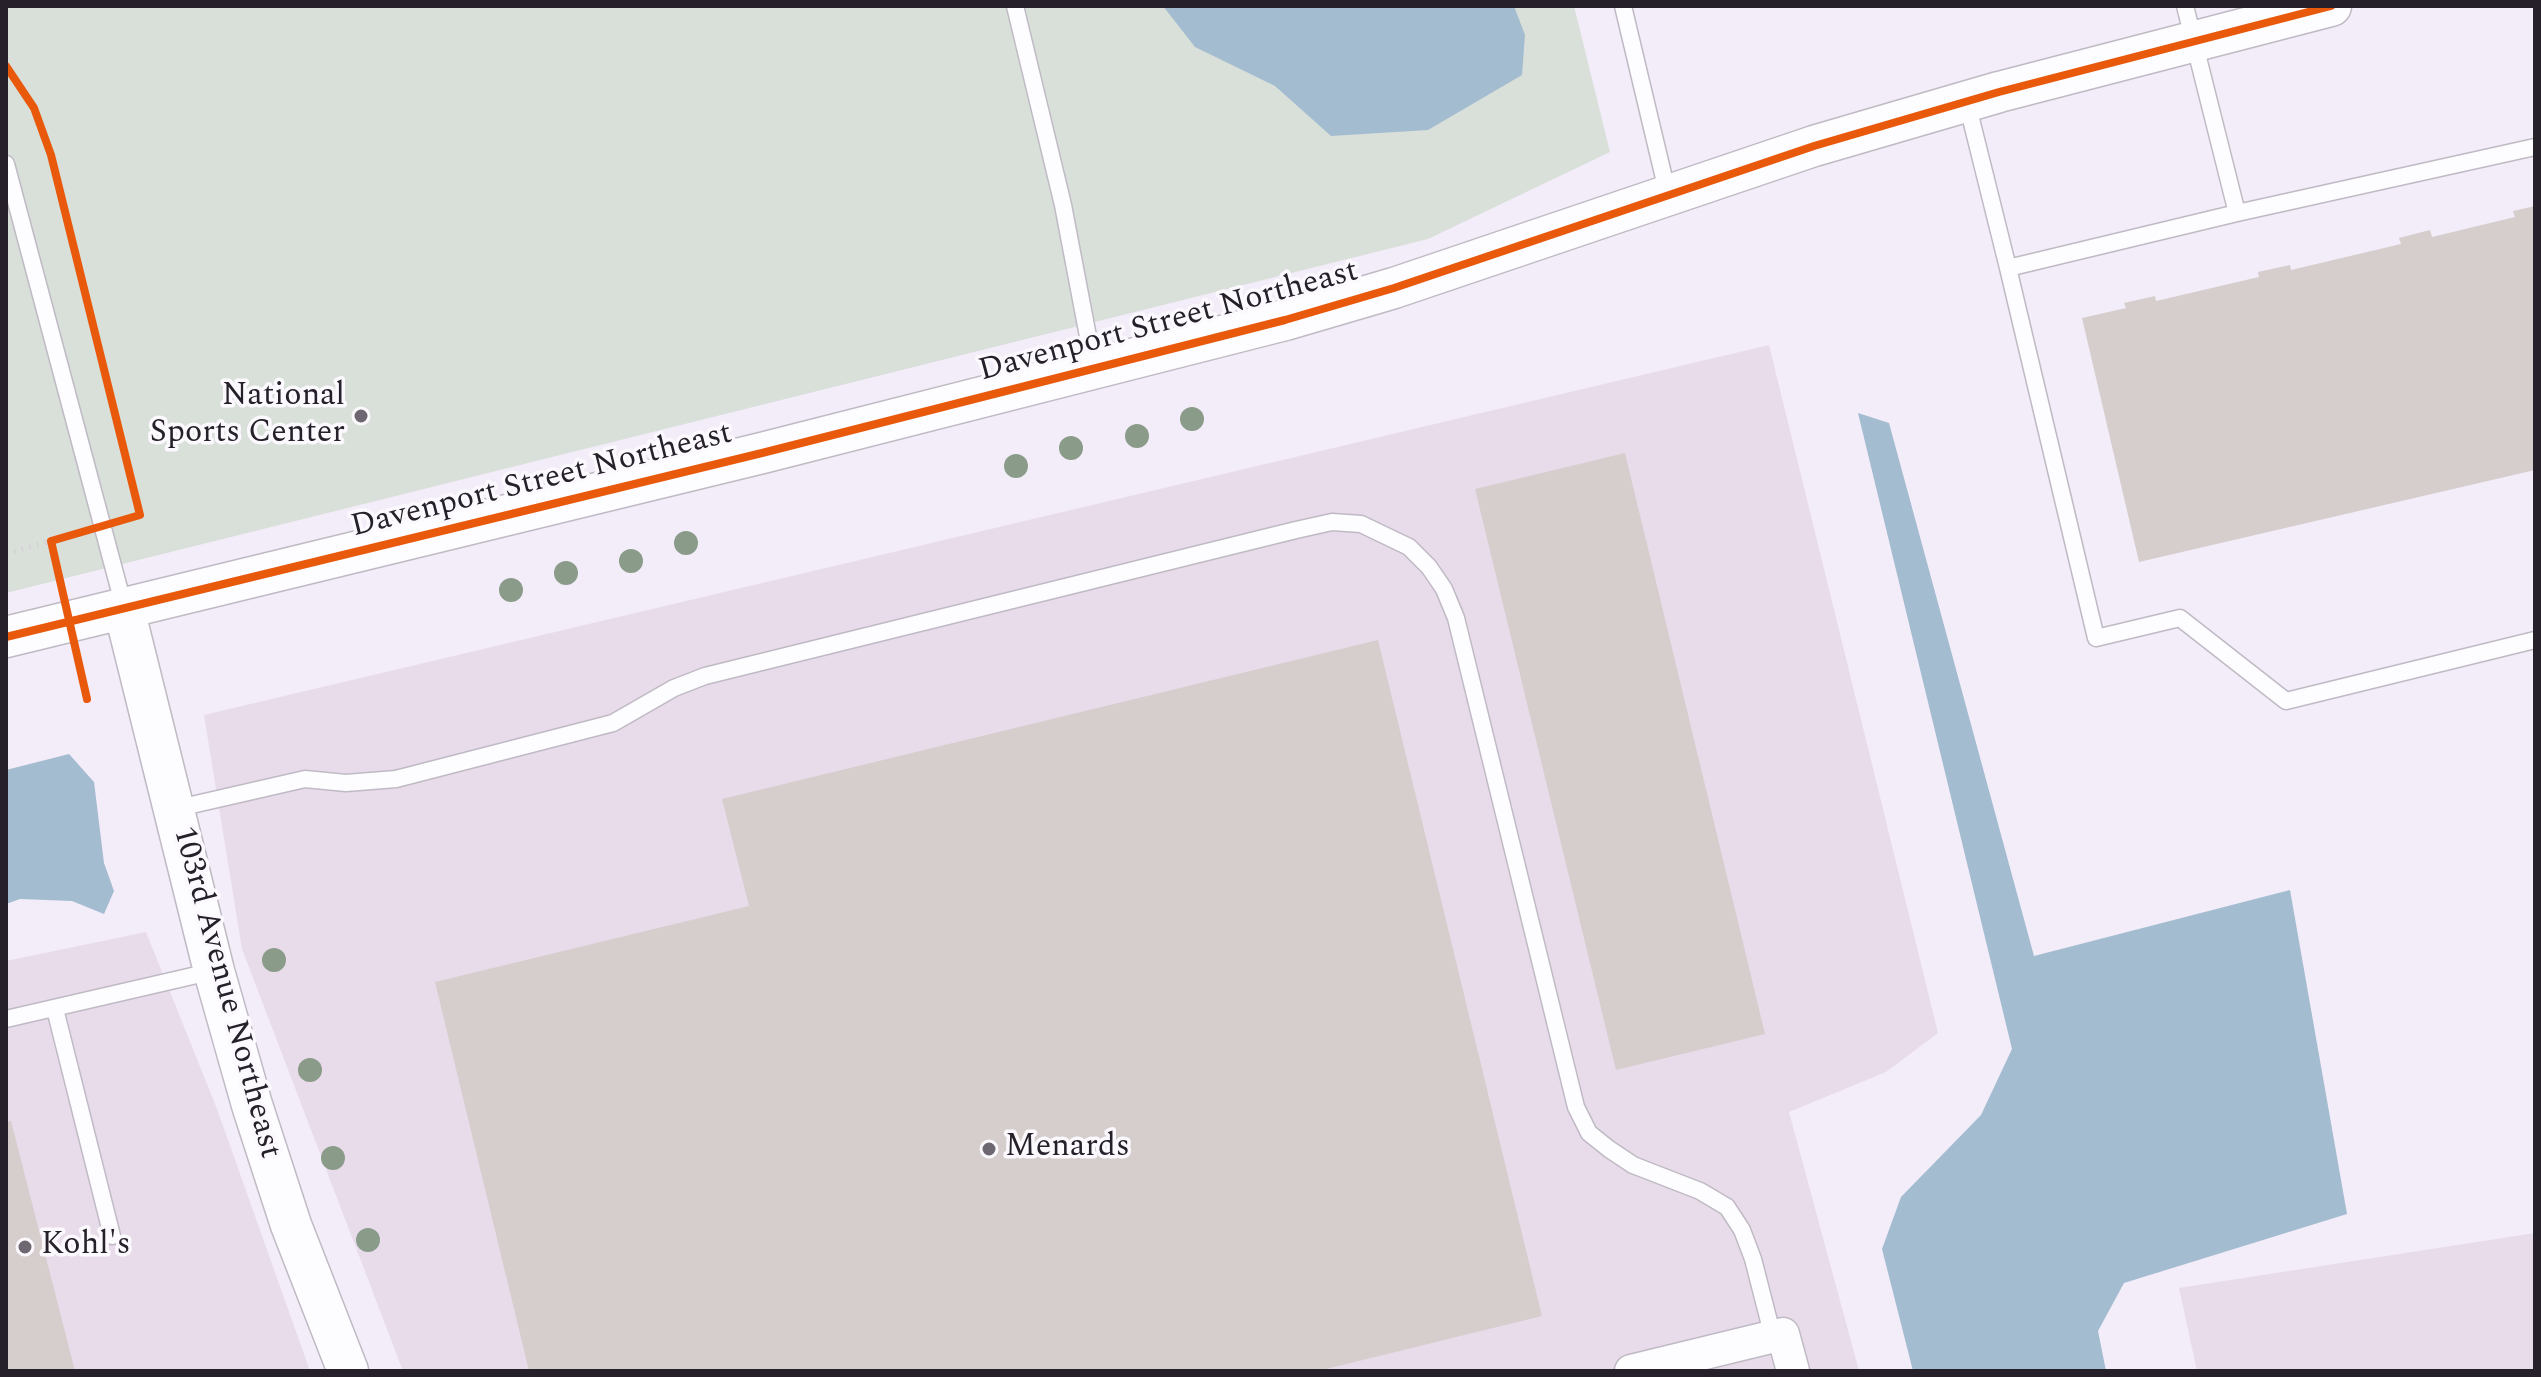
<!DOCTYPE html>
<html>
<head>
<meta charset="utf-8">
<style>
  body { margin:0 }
  #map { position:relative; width:2541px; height:1377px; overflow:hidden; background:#f3ecf9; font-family:Spectral,serif }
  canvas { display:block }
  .frame { position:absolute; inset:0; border:8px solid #252029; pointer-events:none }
</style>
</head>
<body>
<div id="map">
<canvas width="2541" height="1377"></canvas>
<div class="frame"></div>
</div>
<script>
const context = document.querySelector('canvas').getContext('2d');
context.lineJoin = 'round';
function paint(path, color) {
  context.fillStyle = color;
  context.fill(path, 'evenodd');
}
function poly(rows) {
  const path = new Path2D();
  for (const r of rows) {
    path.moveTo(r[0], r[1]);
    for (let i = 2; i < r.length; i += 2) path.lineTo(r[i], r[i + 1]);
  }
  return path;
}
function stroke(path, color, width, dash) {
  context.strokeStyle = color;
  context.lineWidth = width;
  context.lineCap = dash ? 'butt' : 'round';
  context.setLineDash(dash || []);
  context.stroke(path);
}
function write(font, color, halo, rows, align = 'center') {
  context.font = font + ' Spectral,serif';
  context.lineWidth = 7;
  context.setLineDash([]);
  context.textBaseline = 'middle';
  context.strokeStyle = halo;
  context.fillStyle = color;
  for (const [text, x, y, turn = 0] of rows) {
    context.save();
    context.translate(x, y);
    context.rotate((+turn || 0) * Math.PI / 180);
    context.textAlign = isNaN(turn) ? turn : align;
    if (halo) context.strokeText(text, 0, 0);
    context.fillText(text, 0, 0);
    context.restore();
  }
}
const commercial = poly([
  [1769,345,1938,1033,1886,1072,1789,1112,1859,1371,403,1371,242,949,204,715],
  [146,932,217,1109,310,1371,6,1371,6,961],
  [2535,1233,2535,1371,2197,1371,2179,1288]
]);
const green = poly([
  [6,6,1574,6,1610,152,1428,239,6,593]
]);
const water = poly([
  [1163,6,1514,6,1525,35,1522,75,1428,130,1331,136,1275,86,1195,47],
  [1858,413,1889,423,2034,956,2290,890,2347,1214,2124,1283,2098,1331,2106,1371,1913,1371,1882,1249,1901,1197,1981,1115,2012,1049],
  [69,754,94,782,104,863,114,891,104,914,72,901,20,899,6,904,6,770]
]);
const building = poly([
  [2535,206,2535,470,2139,562,2082,318,2126,308,2124,303,2155,296,2156,301,2259,277,2258,272,2290,265,2291,270,2401,244,2399,238,2430,230,2432,237,2515,217,2513,211],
  [1625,453,1765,1034,1616,1070,1475,489],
  [1378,640,1542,1316,1318,1371,529,1371,435,982,749,906,722,799],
  [11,1121,75,1371,6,1371,6,1122]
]);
const path = poly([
  [6,554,51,541]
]);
const service = poly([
  [1015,6,1063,205,1094,368],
  [1623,6,1668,195],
  [2185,6,2237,213,2008,268,2096,638,2180,618,2286,701,2535,640],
  [1967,103,2008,268],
  [6,164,124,607],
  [2237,213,2535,147],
  [174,809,305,779,346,783,396,779,613,723,674,688,705,676,1296,530,1332,522,1361,524,1409,547,1429,567,1444,589,1456,618,1576,1107,1589,1133,1609,1149,1633,1165,1700,1191,1727,1207,1742,1230,1753,1259,1773,1337],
  [55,1009,112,1236],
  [6,1019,214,971]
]);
const minor = poly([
  [1631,1371,1783,1334,1793,1371]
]);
const tertiary = poly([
  [124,609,214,971,252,1105,291,1225,348,1371],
  [6,637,762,453,1285,320,1394,288,1814,146,1999,92,2331,6]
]);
const cycleway = poly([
  [6,66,34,108,51,155,140,515,51,541,87,699],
  [6,637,762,453,1285,320,1394,288,1814,146,1999,92,2331,6]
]);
const trees = [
  [1192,419],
  [1137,436],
  [1071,448],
  [1016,466],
  [686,543],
  [631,561],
  [566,573],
  [511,590],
  [274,960],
  [310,1070],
  [333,1158],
  [368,1240]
];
const markers = [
  [361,416,8,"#6d6772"],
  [989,1149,8,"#6d6772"],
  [25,1247,8,"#6d6772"]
];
const streetNames = [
  ["Davenport Street Northeast",1169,323,-15],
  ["Davenport Street Northeast",542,482,-14],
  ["103rd Avenue Northeast",225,993,75]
];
const poiNames = [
  ["National",345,398,"right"],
  ["Sports Center",345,435,"right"],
  ["Menards",1005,1149],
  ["Kohl's",41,1247]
];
paint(commercial, '#e8dceb');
paint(green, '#d9e0da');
paint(water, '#a3bcd0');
paint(building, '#d5cecd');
stroke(service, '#bfbac4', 19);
stroke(minor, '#bfbac4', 35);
stroke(tertiary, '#bfbac4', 43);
stroke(path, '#d5d3d7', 5, [2, 6]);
stroke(service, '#fdfcfe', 16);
stroke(minor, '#fdfcfe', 32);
stroke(tertiary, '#fdfcfe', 40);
stroke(cycleway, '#e8590c', 8);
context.fillStyle = '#8a9c89';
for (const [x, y] of trees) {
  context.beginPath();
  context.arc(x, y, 12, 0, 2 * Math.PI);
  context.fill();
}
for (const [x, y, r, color] of markers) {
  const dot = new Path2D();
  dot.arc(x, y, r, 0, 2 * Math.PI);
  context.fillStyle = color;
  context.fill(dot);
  stroke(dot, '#fcf9fe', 3);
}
write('32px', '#252029', '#fcf9fe', streetNames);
write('32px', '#252029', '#fcf9fe', poiNames, 'left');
</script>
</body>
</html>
